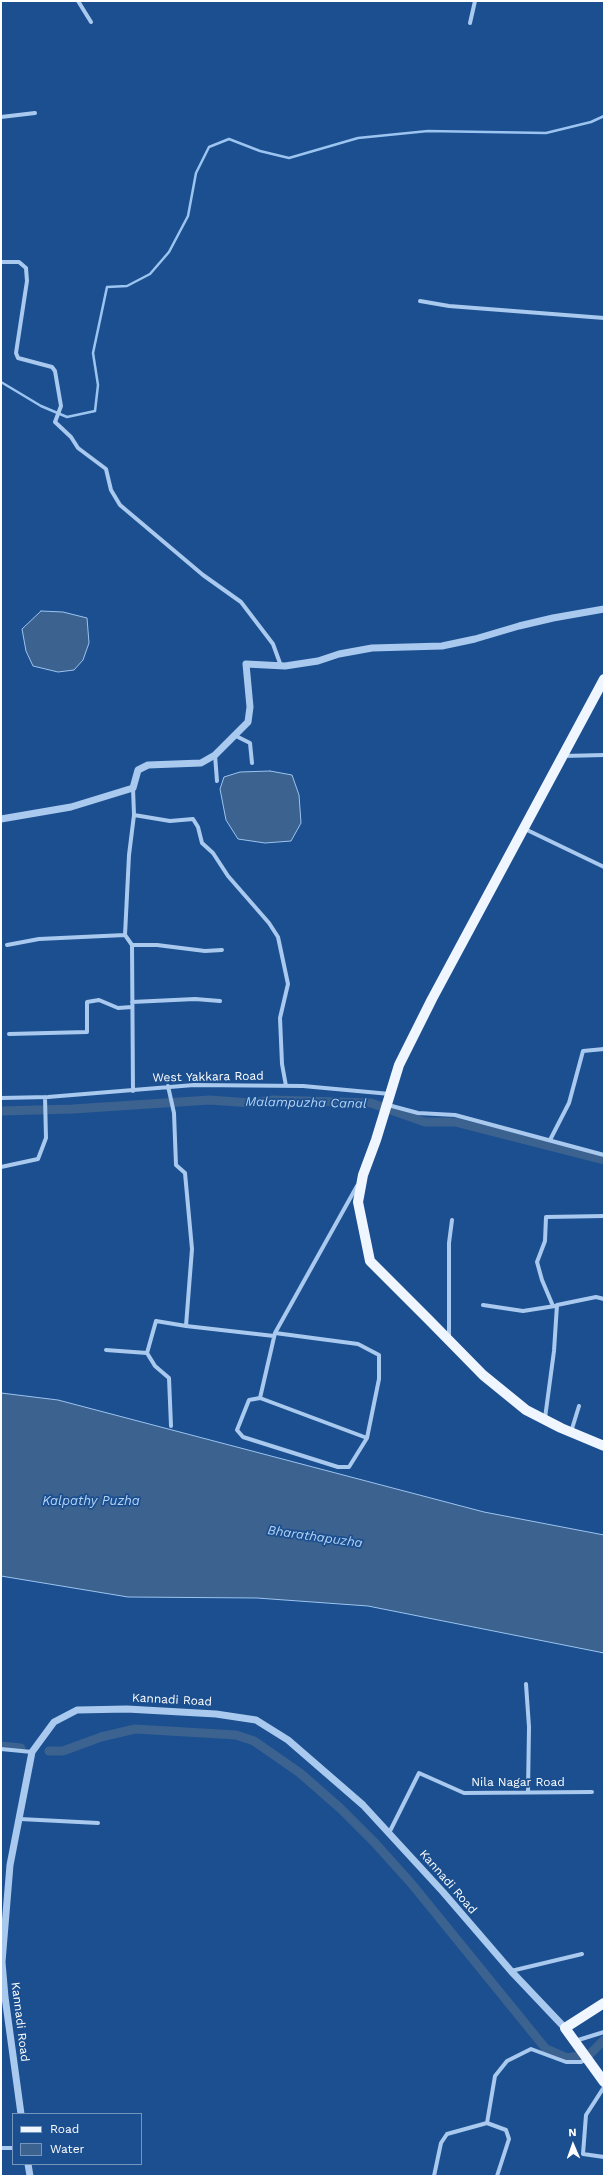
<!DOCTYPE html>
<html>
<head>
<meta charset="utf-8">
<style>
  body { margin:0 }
  #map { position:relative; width:605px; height:2177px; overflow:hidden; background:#1b4f8f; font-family:"Work Sans",sans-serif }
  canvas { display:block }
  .frame { position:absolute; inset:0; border:2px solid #fff; pointer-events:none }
  .legend { position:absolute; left:12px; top:2113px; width:130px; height:52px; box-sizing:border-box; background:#1b4f8f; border:1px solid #7695bc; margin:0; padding:5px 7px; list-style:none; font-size:12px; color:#fff }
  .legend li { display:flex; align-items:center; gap:8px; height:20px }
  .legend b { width:20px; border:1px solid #7695bc }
  .north { position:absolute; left:553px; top:2125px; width:40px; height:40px; -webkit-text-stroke:3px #1b4f8f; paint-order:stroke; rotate:358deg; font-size:11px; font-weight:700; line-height:16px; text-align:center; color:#fff }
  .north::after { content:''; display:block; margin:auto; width:14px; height:18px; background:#fff; clip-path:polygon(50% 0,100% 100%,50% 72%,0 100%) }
</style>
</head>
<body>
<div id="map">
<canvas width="605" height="2177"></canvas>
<div class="frame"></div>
<ul class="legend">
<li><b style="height:5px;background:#f0f6ff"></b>Road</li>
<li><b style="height:11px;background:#3c6290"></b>Water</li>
</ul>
<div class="north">N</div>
</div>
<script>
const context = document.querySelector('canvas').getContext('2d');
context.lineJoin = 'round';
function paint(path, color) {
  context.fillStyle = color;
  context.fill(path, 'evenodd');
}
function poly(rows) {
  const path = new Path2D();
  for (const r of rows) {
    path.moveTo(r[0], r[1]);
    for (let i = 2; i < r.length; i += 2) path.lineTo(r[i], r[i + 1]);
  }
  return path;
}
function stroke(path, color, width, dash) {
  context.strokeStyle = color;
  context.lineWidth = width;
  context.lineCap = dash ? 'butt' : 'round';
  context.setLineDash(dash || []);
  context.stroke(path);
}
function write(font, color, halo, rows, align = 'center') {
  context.font = font + ' "Work Sans",sans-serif';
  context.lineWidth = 3.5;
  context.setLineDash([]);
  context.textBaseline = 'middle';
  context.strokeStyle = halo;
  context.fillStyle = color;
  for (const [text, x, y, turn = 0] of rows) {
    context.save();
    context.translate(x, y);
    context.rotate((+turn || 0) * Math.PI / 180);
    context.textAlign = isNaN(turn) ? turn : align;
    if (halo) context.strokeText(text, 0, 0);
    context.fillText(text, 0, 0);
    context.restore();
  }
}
const water = poly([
  [41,611,63,612,87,618,89,643,83,660,74,670,58,672,33,666,26,651,22,629,41,611],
  [270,771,292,775,299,795,301,823,291,841,265,843,238,839,226,820,220,789,224,777,240,772,270,771],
  [1,1393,58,1400,484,1512,604,1535,604,1653,368,1606,257,1598,128,1597,1,1576,1,1393]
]);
const stream = poly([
  [1,382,41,406,67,417,95,411,98,385,93,353,107,287,127,286,150,274,169,252,188,216,196,173,209,147,229,139,260,151,289,158,358,138,428,131,546,133,591,122,604,116]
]);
const canal = poly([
  [1,1111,73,1109,210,1100,251,1103,273,1100,371,1103,425,1122,455,1122,604,1160],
  [1,1746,21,1748],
  [49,1751,63,1751,101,1737,135,1729,236,1735,254,1741,300,1773,340,1808,375,1843,411,1883,546,2049,567,2058,590,2054,604,2040]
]);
const minor = poly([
  [78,1,91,22],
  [470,23,475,1],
  [1,117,35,113],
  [1,262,19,262,26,268,27,281,16,353,18,358,52,367,55,371,61,406,55,422,71,437,78,448,106,469,111,490,120,505,203,575,241,602,273,644,281,666],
  [420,301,449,306,604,318],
  [236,736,250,743,252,763],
  [215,755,217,781],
  [563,756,604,755],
  [133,788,134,815,129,855,125,935,132,945,133,1091],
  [134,815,170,821,193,819,198,827,202,843,213,853,228,876,269,923,278,937,288,984,280,1018,282,1064,286,1086],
  [525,829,604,867],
  [7,945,39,939,125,935],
  [132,945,157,945,205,951,222,950],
  [132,1002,195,999,220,1001],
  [9,1034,87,1032,87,1002,99,1000,118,1008,132,1007],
  [168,1086,174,1113,176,1165,185,1173,192,1249,186,1326,274,1336],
  [1,1098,48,1097,194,1085,303,1086,390,1094],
  [388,1105,418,1113,455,1115,604,1155],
  [550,1140,569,1103,583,1051,604,1049],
  [1,1167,38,1159,46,1138,45,1097],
  [357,1186,275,1333,260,1398,367,1438],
  [483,1305,523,1311,555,1306],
  [553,1306,542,1280,537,1262,545,1241,546,1217,604,1216],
  [449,1338,449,1243,452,1220],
  [106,1350,147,1353],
  [260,1398,249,1400,237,1430,243,1437,338,1467,349,1467,367,1438,379,1379,379,1355,358,1344,275,1333],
  [545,1418,554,1351,557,1305,596,1297,604,1299],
  [171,1426,169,1378,155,1366,147,1353,156,1321,186,1326],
  [571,1432,579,1406],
  [526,1684,529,1727,528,1792],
  [1,1749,32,1752],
  [20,1819,98,1823],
  [389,1833,419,1773,464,1793,592,1792],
  [511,1971,582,1954],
  [575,2041,604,2032],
  [487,2123,506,2130,509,2139,497,2176],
  [1,2148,13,2148],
  [604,2157,583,2154,586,2115,604,2087],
  [434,2176,441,2143,447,2134,487,2123,495,2076,507,2061,531,2049,566,2062,581,2062,587,2059]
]);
const tertiary = poly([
  [1,819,71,807,133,788,138,770,148,765,201,763,215,755,248,722,250,707,246,664,285,666,318,661,339,654,372,648,442,646,475,639,519,626,553,618,604,609],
  [21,2114,5,1997,2,1962,10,1865,32,1752,54,1722,77,1710,127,1709,216,1714,256,1720,288,1740,363,1805,443,1892,511,1971,565,2028],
  [28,2164,30,2176]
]);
const primary = poly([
  [604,679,432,999,399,1065,376,1140,363,1175,358,1202,370,1261,430,1321,483,1375,526,1410,561,1428,604,1446],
  [604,2003,565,2028,604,2082]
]);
const streetNames = [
  ["West Yakkara Road",208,1077,-1],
  ["Kannadi Road",172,1700,3],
  ["Nila Nagar Road",518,1782],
  ["Kannadi Road",448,1882,49],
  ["Kannadi Road",20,2022,83]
];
const waterNames = [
  ["Malampuzha Canal",306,1103,1],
  ["Kalpathy Puzha",91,1501],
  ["Bharathapuzha",315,1537,8]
];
paint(water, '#3c6290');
stroke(water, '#9cc4f0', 1);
stroke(stream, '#9cc4f0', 2.5);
stroke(canal, '#3c6290', 9);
stroke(minor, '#a9c9ee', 4);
stroke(tertiary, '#a9c9ee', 7);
stroke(primary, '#f0f6ff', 10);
write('12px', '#fff', '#1b4f8f', streetNames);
write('italic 13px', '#b5d3f5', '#1b4f8f', waterNames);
</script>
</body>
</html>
